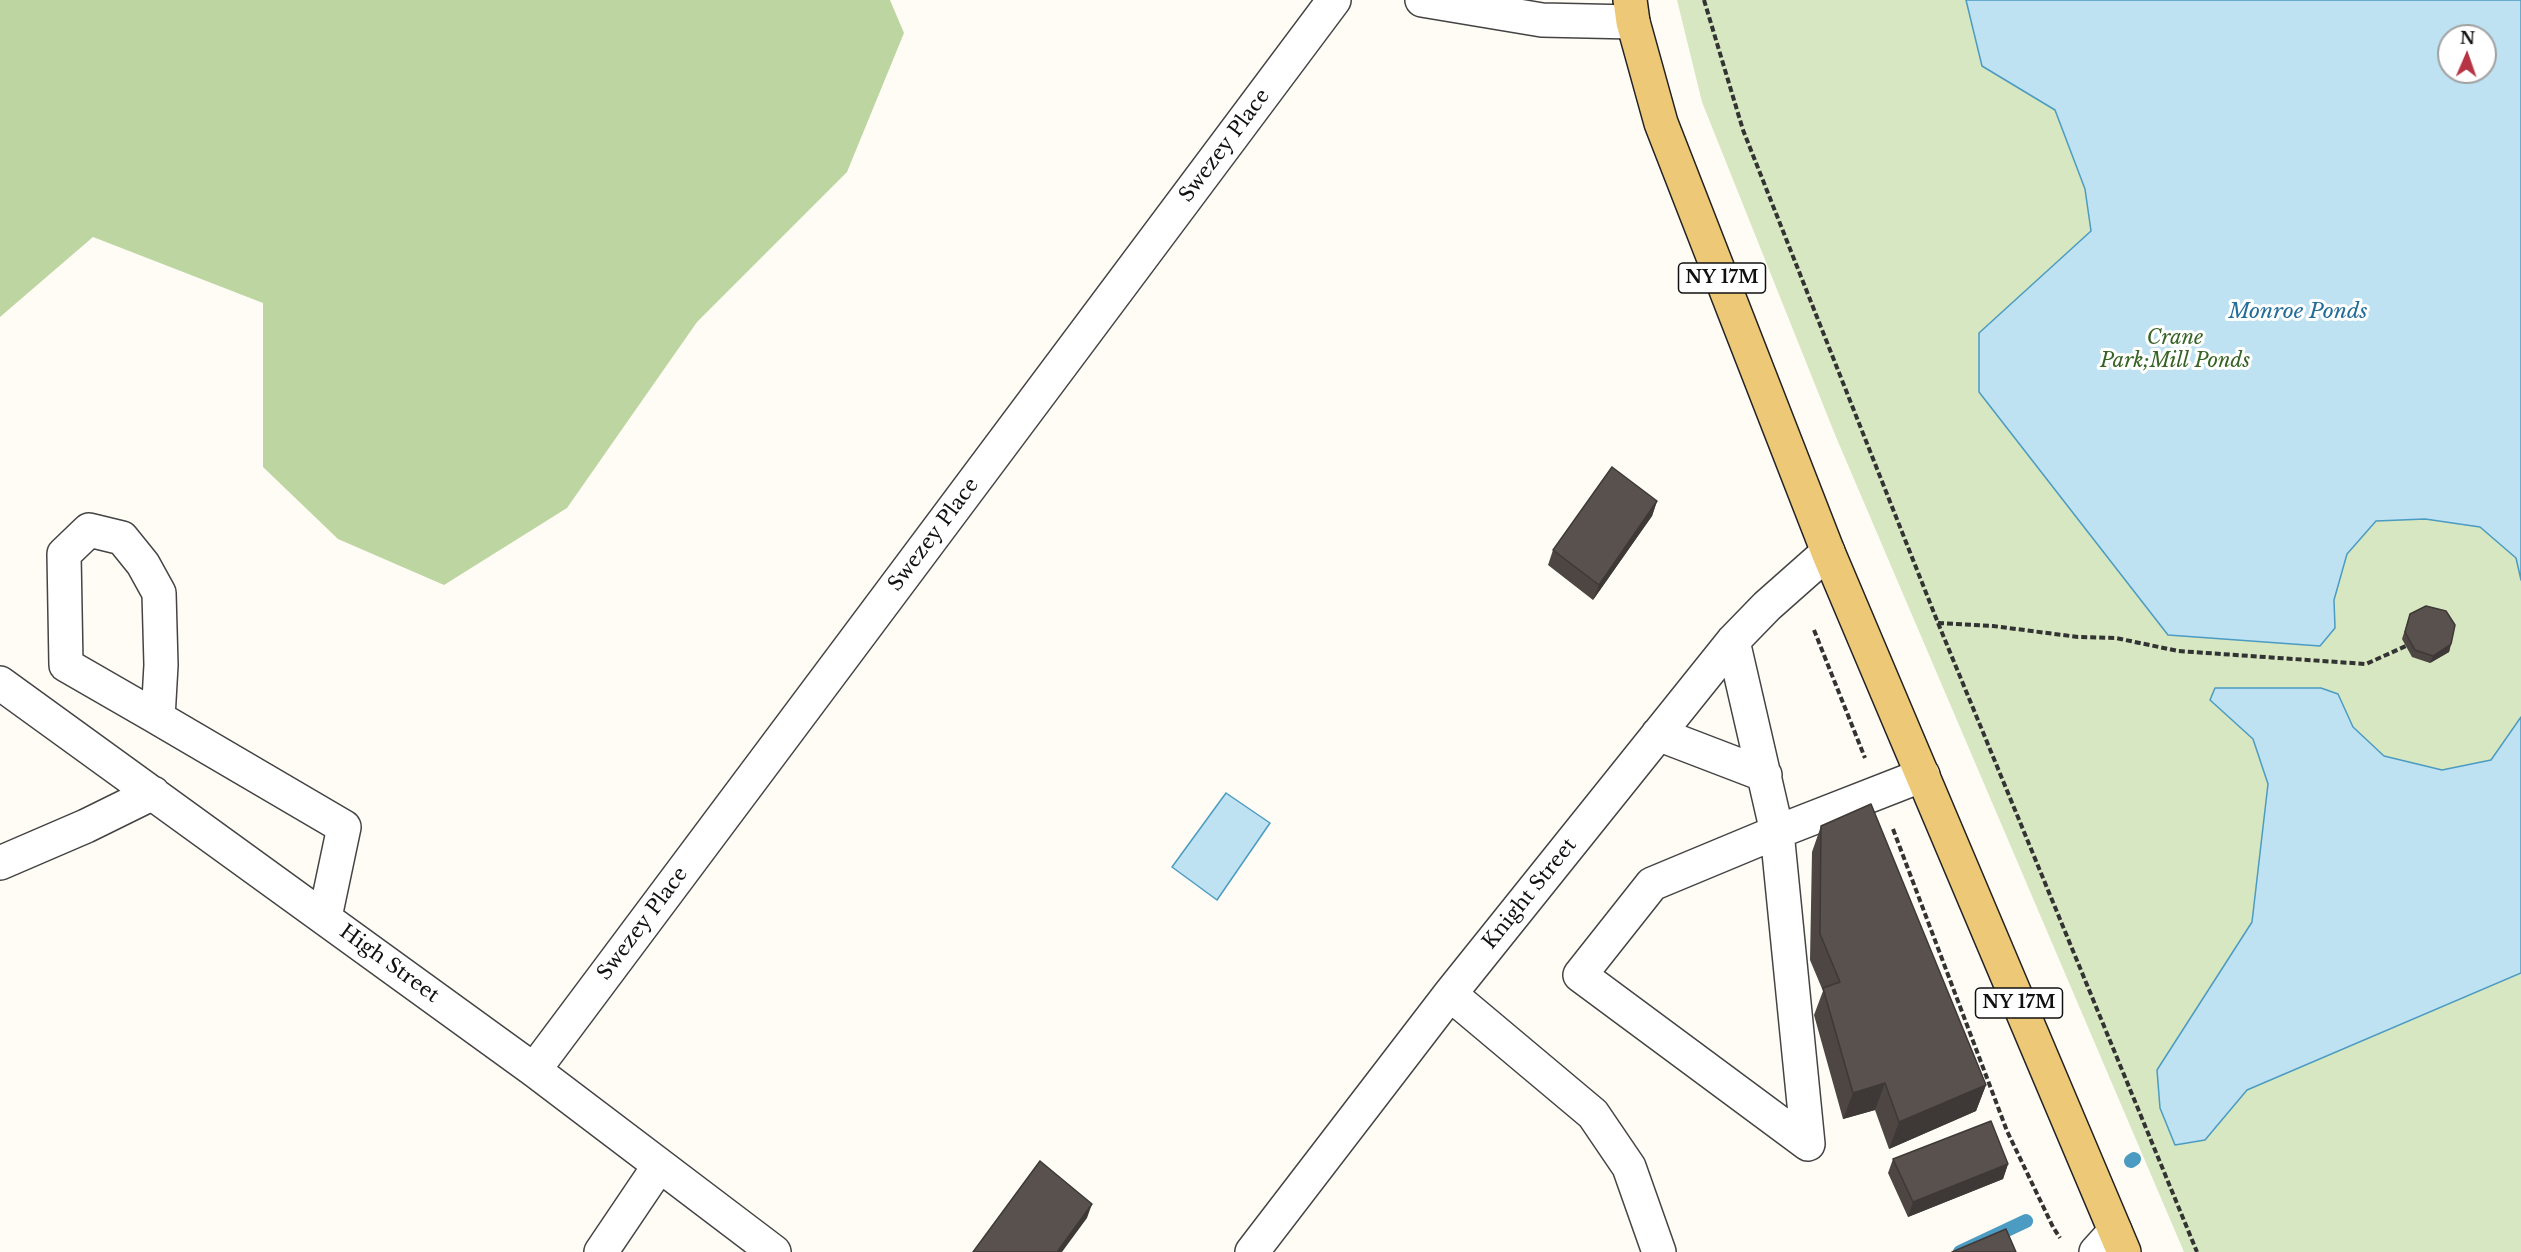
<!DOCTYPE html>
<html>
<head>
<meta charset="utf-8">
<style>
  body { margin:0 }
  #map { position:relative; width:2521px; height:1252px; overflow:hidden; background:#fefcf5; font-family:"Libre Baskerville",serif }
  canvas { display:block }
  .north { position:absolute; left:2437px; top:24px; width:60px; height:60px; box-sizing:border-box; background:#fff; border:2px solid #a0a0a0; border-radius:50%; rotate:2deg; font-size:16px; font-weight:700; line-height:24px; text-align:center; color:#111 }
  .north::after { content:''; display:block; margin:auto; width:21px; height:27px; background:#b63443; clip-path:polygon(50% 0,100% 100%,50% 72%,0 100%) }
</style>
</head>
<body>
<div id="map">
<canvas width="2521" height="1252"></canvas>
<div class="north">N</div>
</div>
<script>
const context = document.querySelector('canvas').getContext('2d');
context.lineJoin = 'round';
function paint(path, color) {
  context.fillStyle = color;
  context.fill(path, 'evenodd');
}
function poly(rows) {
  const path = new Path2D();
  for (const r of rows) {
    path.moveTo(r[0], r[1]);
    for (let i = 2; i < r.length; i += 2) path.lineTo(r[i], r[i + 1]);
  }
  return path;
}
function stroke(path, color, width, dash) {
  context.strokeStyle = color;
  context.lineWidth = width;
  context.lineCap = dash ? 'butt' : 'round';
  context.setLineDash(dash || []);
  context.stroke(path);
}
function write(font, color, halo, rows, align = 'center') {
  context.font = font + ' "Libre Baskerville",serif';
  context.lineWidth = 6;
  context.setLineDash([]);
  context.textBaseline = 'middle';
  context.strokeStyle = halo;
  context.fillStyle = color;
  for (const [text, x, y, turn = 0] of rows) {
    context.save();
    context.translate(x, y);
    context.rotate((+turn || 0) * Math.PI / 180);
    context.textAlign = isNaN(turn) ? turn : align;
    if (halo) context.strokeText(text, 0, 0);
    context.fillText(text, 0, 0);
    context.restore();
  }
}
const green = poly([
  [1677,0,2521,0,2521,1252,2184,1252,1836,437,1702,102],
  [2449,36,2485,36,2485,72,2449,72]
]);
const forest = poly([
  [0,0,890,0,904,33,847,172,697,322,567,508,444,585,338,539,263,467,263,303,93,237,0,317]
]);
const water = poly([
  [1966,0,2521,0,2521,580,2516,558,2480,527,2425,519,2376,521,2347,554,2334,600,2335,628,2320,646,2168,635,1979,392,1979,333,2091,231,2085,189,2055,110,1982,66,1966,0],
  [2449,36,2485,36,2485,72,2449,72,2449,36],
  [2215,688,2321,688,2338,694,2353,727,2384,756,2442,770,2491,760,2521,717,2521,973,2247,1090,2205,1140,2175,1145,2160,1108,2157,1070,2252,922,2268,784,2253,739,2210,700,2215,688],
  [1226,793,1270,823,1217,900,1172,867,1226,793]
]);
const stream = poly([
  [2131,1161,2134,1159],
  [1960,1252,2026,1221]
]);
const path = poly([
  [1704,0,1743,130,1938,623,2197,1252],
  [1938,623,1993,626,2078,637,2116,638,2178,651,2366,664,2406,646],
  [1814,630,1865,758],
  [1893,829,2007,1131,2053,1227,2060,1238]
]);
const minor = poly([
  [1422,0,1542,20,1633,22],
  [89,530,122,538,143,564,159,593,161,665,158,718,66,665,64,554,89,530],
  [1733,641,1777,832,1808,1144,1580,975,1652,884,1777,832,1923,775],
  [0,683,534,1070,774,1252],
  [158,718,344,827,325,917],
  [1658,734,1765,775],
  [0,863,86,826,153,793],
  [1450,994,1593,1114,1629,1167,1659,1252],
  [534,1070,1334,0],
  [601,1252,659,1166],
  [1252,1252,1450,994,1733,641,1767,606,1828,552],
  [2096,1252,2115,1231]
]);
const major = poly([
  [1630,0,1633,22,1661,123,1828,552,2124,1252]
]);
const wall = poly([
  [1657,501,1652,516,1593,600,1548,565,1553,550],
  [2410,614,2451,644,2449,652,2430,663,2412,657,2402,639],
  [1821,826,1986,1085,1976,1111,1889,1149,1875,1110,1843,1119,1814,1015,1823,991,1810,960,1812,852],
  [1893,1159,2008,1164,2003,1179,1908,1217,1888,1173]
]);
const shadedWall = poly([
  [1657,501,1652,516,1593,600,1599,585],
  [2451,644,2449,652,2430,663,2433,656],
  [1885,1083,1875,1110,1843,1119,1853,1093],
  [1986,1085,1976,1111,1889,1149,1899,1122],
  [2008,1164,2003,1179,1908,1217,1913,1202],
  [1092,1204,1087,1218,1062,1252,1057,1252]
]);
const building = poly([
  [1612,467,1657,501,1599,585,1553,550,1612,467],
  [2426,606,2446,611,2455,625,2451,644,2433,656,2415,650,2405,632,2410,614,2426,606],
  [1871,804,1986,1085,1899,1122,1885,1083,1853,1093,1823,988,1840,982,1820,934,1821,826,1871,804],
  [1991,1121,2008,1164,1913,1202,1893,1159,1991,1121],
  [1040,1161,1092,1204,1057,1252,973,1252,1040,1161],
  [2006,1229,2016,1252,1952,1252,2006,1229]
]);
const shields = [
  [1722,278,87],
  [2019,1003,87]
];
const shieldNames = [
  ["NY 17M",1722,278],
  ["NY 17M",2019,1003]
];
const streetNames = [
  ["Swezey Place",1225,146,-53],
  ["Swezey Place",934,535,-53],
  ["Knight Street",1530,894,-51],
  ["Swezey Place",643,924,-53],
  ["High Street",389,964,36]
];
const parkNames = [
  ["Crane",2175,338],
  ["Park;Mill Ponds",2175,361]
];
const waterNames = [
  ["Monroe Ponds",2298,312]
];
paint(green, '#d7e7c1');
paint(forest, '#bdd6a1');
paint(water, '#bee2f2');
stroke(water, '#4b9bc2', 1.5);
stroke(stream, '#4b9bc2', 14);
stroke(minor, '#444', 36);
stroke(major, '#222', 36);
stroke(path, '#333', 4, [6, 3]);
stroke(minor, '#fff', 33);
stroke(major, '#edc877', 33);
paint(wall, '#4d4643');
paint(shadedWall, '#3e3937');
paint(building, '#59514e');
stroke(building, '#3e3937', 1.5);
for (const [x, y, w] of shields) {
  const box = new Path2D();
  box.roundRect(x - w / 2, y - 15, w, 30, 4.5);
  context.fillStyle = '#fff';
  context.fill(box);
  stroke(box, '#111', 1.5);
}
write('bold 18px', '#111', null, shieldNames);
write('20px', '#111', '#fff', streetNames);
write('italic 20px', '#376425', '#fff', parkNames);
write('italic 21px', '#236e99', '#fff', waterNames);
</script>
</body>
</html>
